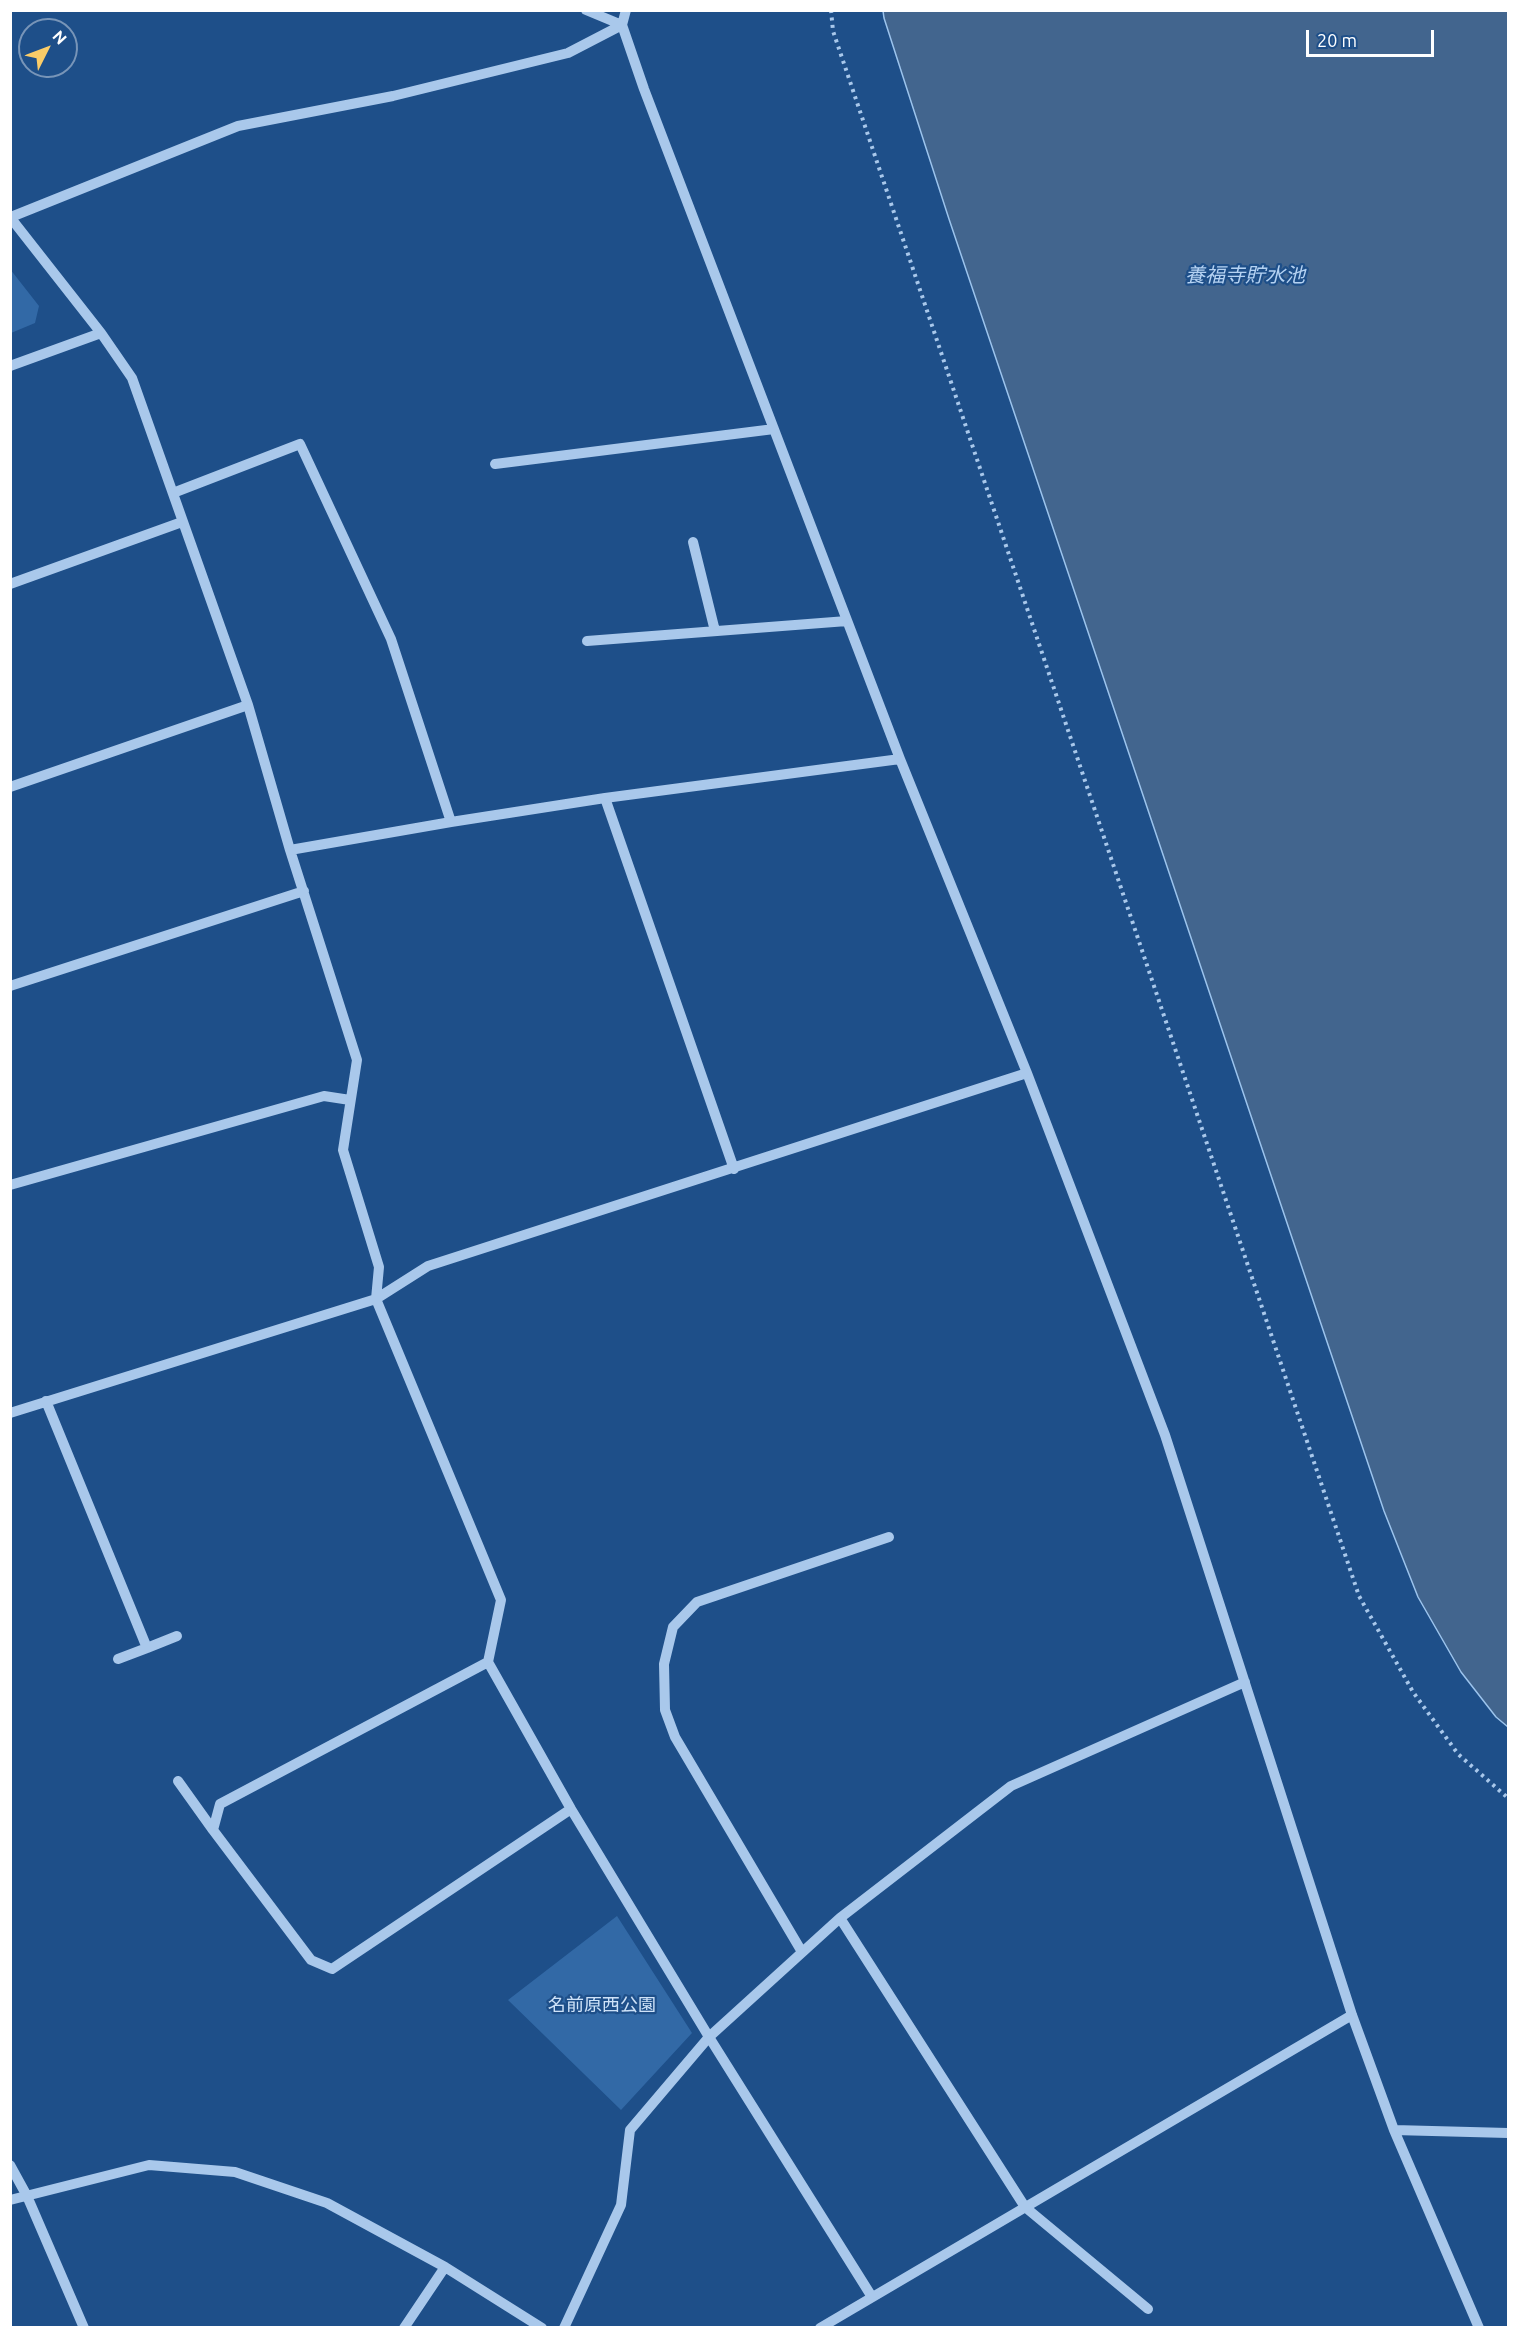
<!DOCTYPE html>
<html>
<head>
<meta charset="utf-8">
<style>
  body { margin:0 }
  #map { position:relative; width:1519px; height:2338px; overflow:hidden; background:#1e4f89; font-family:Ubuntu,sans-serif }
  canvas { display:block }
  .frame { position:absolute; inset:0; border:12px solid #fff; pointer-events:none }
  .north { position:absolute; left:18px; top:18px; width:60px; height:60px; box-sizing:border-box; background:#1e4f89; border:2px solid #7895b8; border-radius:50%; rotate:48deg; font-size:16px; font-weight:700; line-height:24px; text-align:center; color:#fff }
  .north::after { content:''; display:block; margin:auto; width:21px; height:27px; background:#facc68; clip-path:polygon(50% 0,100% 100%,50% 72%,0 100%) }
  .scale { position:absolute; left:1306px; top:30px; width:128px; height:27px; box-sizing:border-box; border:3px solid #fff; border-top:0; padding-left:8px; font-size:18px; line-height:21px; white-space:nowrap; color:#fff; -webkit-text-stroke:4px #1e4f89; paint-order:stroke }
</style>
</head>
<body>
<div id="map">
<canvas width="1519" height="2338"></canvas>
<div class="frame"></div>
<div class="north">N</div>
<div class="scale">20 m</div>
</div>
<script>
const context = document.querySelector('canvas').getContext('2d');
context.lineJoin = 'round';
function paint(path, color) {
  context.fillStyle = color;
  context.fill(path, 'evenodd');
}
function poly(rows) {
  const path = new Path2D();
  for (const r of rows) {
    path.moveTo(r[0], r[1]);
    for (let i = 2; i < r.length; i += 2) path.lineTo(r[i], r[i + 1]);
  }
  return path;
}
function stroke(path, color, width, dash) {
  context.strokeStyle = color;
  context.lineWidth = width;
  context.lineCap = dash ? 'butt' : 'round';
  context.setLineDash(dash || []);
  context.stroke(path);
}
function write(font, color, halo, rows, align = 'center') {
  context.font = font + ' Ubuntu,"Noto Sans JP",sans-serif';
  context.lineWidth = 4.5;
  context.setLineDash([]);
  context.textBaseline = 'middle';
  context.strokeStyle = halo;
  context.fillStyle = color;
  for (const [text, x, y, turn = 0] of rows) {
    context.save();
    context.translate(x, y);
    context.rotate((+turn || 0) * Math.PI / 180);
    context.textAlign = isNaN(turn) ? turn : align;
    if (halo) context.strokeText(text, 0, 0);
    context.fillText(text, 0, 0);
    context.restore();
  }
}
const green = poly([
  [10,269,39,306,35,323,11,333],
  [617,1916,692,2033,621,2110,508,2000]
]);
const water = poly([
  [883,11,1508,11,1508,1727,1496,1717,1461,1672,1418,1597,1384,1511,949,219,884,18,883,11]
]);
const path = poly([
  [831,10,833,31,1359,1596,1413,1692,1458,1754,1508,1798]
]);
const minor = poly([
  [586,10,622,25],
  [626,10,622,25,644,89,900,759,1027,1073,1165,1435,1352,2015,1394,2130,1479,2328],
  [10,217,101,333,132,378,248,705,290,850,357,1060,343,1150,379,1267,376,1299,501,1600,488,1662,571,1809,709,2037,872,2297],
  [11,217,238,126,393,96,568,53,622,25],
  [10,366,101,333],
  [495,464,774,429],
  [173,493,300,444,391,639,451,822,605,798,900,759],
  [693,542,715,631],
  [10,584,182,522],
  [587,641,847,621],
  [10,787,248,705],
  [605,798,734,1169],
  [290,850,451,822],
  [10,986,304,891],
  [10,1185,324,1096,350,1100],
  [46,1401,147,1648,177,1636],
  [10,1413,376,1299,428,1266,1027,1073],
  [118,1659,147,1648],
  [488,1662,220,1804,213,1830,311,1960,332,1969,571,1809],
  [178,1781,213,1830],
  [840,1918,1025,2207,1148,2309],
  [802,1952,675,1737,665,1710,664,1664,673,1627,697,1602,889,1537],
  [1394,2130,1508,2133],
  [10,2165,27,2196,84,2328],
  [10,2200,149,2165,235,2172,327,2203,445,2267,542,2328],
  [404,2328,445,2267],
  [564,2328,621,2205,630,2130,709,2037,840,1918,1011,1786,1245,1682],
  [820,2328,1352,2015]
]);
const parkNames = [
  ["名前原西公園",602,2005]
];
const waterNames = [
  ["養福寺貯水池",1245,275]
];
paint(green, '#3269a6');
paint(water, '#42658e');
stroke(water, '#9cc4ed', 1.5);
stroke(path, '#a9c8eb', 4, [3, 4.5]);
stroke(minor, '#a9c8eb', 10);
write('18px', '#cee2f8', '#1e4f89', parkNames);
write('italic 20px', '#b5d2f2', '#1e4f89', waterNames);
</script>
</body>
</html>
